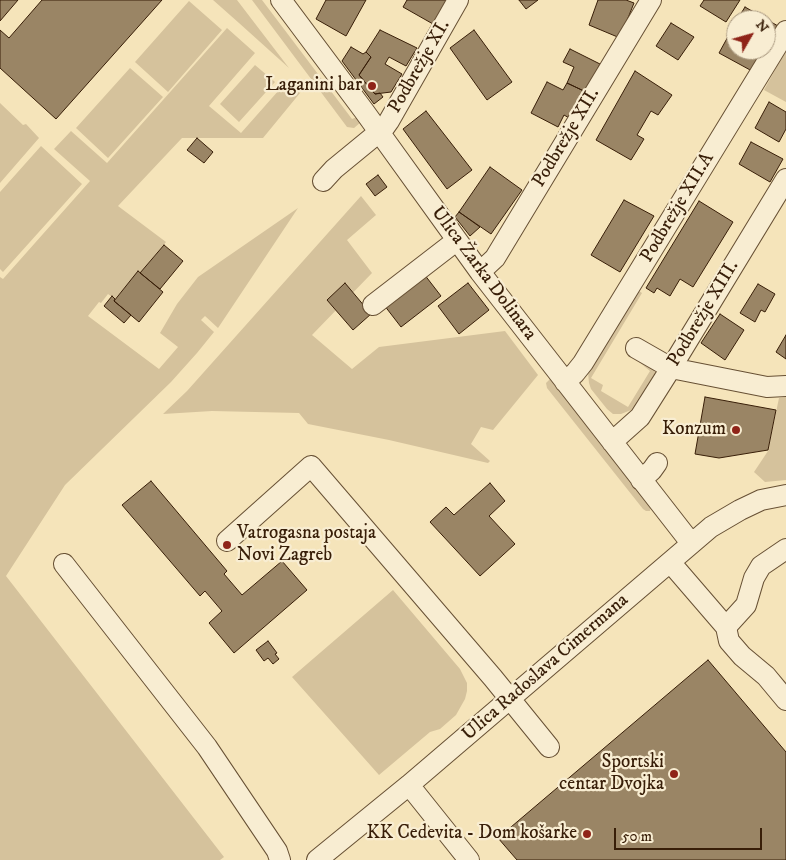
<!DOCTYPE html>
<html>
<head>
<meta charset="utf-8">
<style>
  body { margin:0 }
  #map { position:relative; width:786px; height:860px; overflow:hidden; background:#f5e4ba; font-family:"IM FELL DW Pica",serif }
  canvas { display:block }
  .north { position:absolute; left:726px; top:10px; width:50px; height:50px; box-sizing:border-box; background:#f8edd2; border:1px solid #ab9a81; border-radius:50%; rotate:52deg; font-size:14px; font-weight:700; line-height:20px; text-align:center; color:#381e08 }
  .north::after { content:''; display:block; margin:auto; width:18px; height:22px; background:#8f2418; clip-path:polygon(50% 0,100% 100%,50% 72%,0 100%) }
  .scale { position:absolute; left:614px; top:828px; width:148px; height:22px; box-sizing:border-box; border:2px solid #381e08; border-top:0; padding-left:6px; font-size:15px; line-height:18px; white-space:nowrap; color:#381e08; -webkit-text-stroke:4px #f8edd2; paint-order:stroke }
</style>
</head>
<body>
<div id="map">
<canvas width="786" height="860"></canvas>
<div class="north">N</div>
<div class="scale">50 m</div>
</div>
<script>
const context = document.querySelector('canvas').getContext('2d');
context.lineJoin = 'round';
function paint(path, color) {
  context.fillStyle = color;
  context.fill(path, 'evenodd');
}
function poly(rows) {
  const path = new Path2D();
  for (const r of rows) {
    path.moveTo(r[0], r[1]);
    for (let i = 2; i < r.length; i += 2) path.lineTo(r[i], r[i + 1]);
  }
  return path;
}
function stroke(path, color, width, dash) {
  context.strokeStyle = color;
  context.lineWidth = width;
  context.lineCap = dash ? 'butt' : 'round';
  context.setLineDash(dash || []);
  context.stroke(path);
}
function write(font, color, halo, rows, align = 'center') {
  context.font = font + ' "IM FELL DW Pica",serif';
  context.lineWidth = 4.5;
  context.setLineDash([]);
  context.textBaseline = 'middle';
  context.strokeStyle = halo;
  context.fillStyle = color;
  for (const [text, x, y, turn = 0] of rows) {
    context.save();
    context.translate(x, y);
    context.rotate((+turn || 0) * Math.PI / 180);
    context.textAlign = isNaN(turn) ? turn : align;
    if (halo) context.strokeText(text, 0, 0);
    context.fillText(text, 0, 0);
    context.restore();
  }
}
const green = poly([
  [213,0,237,0,289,68,239,23],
  [252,0,262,0,352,119,357,117,361,122,354,128,347,127],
  [189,1,222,30,168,92,135,62],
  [227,28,255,53,209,106,241,133,287,81,300,93,263,138,182,138,118,206,166,242,140,273,138,272,115,299,108,294,101,303,99,302,88,316,159,369,178,347,160,333,177,304,198,277,298,208,218,328,205,316,201,320,214,332,197,353,171,382,65,485,6,576,224,857,220,860,0,860,0,277,3,279,90,181,54,149,71,131,107,163],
  [786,50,786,102,764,90],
  [255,65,275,82,239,122,220,104],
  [130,68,163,97,108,158,76,128],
  [0,103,23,125,26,124,39,138,0,183],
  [41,146,82,184,3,272,0,269,0,192],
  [361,196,376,215,347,240,372,273,312,335,352,369,379,347,505,331,538,375,493,430,481,427,471,444,490,461,488,463,389,440,308,424,299,413,212,411,163,414,187,391],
  [639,291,642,293,591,378,603,385,601,391,628,407,650,371,639,362,640,361,654,369,655,373,631,410,621,414,613,414,607,409,591,389,589,383,588,372],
  [551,378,651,505,650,511,646,511,643,509,547,388,546,383],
  [786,397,786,480,765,482,754,472,768,451,779,398],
  [393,590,460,669,467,683,467,691,465,699,456,715,440,729,430,732,379,775,292,677]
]);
const building = poly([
  [0,0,18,0,0,21,0,0],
  [42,0,162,0,56,119,0,68,0,30,9,38,42,0],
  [326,0,366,0,346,36,316,19,326,0],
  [407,0,447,0,433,24,403,7,407,0],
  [519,0,538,0,526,9,519,0],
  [598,0,626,0,634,3,620,38,589,25,598,0],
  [704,0,740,0,726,22,700,6,704,0],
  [745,7,778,26,766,47,766,20,737,20,745,7],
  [736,22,736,50,764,50,752,71,719,53,736,22],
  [671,23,694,37,678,60,656,46,671,23],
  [380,30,417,48,406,66,389,57,385,64,402,74,391,92,375,94,359,75,371,57,366,52,380,30],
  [474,30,512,82,487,100,450,48,474,30],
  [351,47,363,54,366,52,371,57,359,75,375,94,380,93,383,97,374,104,342,61,351,47],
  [570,49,600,64,586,92,567,83,574,67,563,62,570,49],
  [635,71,672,95,658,115,651,111,637,135,644,139,631,160,596,140,635,71],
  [547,82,563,90,567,83,586,92,571,119,564,115,558,127,531,113,547,82],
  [769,102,786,112,786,129,779,142,755,128,769,102],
  [426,111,472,170,447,189,403,129,426,111],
  [197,138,213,152,204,163,187,150,197,138],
  [751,142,783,159,770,182,739,164,751,142],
  [490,167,522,190,491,234,459,212,490,167],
  [378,175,387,187,375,196,366,184,378,175],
  [624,200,654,216,620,272,591,255,624,200],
  [699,201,733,222,693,287,680,279,670,296,657,288,654,293,646,288,699,201],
  [459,212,480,227,470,236,455,217,459,212],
  [164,245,183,261,160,289,140,273,164,245],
  [138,271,163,292,139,322,114,301,138,271],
  [424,274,441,296,401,327,384,305,424,274],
  [345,283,371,314,353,330,327,300,345,283],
  [468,283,489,310,459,334,438,306,468,283],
  [758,284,775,294,765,312,761,310,755,322,740,313,758,284],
  [112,296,115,299,114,301,131,315,124,323,104,306,112,296],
  [720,314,744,330,725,360,701,343,720,314],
  [786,335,786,359,776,352,786,335],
  [705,397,776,410,768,450,719,458,695,454,705,397],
  [151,481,227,571,224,574,242,595,282,561,307,590,234,653,209,623,222,611,205,591,200,596,122,505,151,481],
  [490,483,505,501,489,516,515,544,480,576,430,522,446,507,454,515,490,483],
  [268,641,277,653,275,654,279,659,273,664,268,658,264,661,256,650,268,641],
  [708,660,786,752,786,860,517,860,498,838,708,660]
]);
const minor = poly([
  [281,0,364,111,480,272,691,543],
  [323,181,334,169,384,128,389,121,458,0],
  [480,272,495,258,651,0],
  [373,305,456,241],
  [636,348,671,368,767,387,786,386],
  [565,382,575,373,583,363,786,31],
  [612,442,640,417,671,368,786,179],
  [641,480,652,470,657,463],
  [227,541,311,466,493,678,549,747],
  [670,562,726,627,729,641,742,656,766,676,786,700],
  [64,564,207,747,277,851,280,860],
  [726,627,746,605,754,578,761,566,786,549],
  [409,785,469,860],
  [317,860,409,785,711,527,740,510,761,500,786,495]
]);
const markers = [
  [372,86,5,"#8f2418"],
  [736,430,5,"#8f2418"],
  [227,545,5,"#8f2418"],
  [674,774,5,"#8f2418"],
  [587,834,5,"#8f2418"]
];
const streetNames = [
  ["Podbrežje XI.",420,67,-60],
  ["Podbrežje XII.",567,138,-59],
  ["Podbrežje XII.A",678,208,-59],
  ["Ulica Žarka Dolinara",483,274,53],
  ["Podbrežje XIII.",704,314,-59],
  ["Ulica Radoslava Cimermana",546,668,-41]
];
const poiNames = [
  ["Laganini bar",362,86],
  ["Konzum",726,430],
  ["Vatrogasna postaja",237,534,"left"],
  ["Novi Zagreb",237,556,"left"],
  ["Sportski",664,763],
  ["centar Dvojka",664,785],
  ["KK Cedevita - Dom košarke",577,834]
];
paint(green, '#d5c29c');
paint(building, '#9a8565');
stroke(building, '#381e08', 1);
stroke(minor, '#675034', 22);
stroke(minor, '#f8edd2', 20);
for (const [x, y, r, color] of markers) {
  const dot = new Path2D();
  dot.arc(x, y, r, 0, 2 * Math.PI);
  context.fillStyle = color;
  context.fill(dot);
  stroke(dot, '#f8edd2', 2);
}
write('19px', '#381e08', '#f8edd2', streetNames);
write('19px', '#381e08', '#f8edd2', poiNames, 'right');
</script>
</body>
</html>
